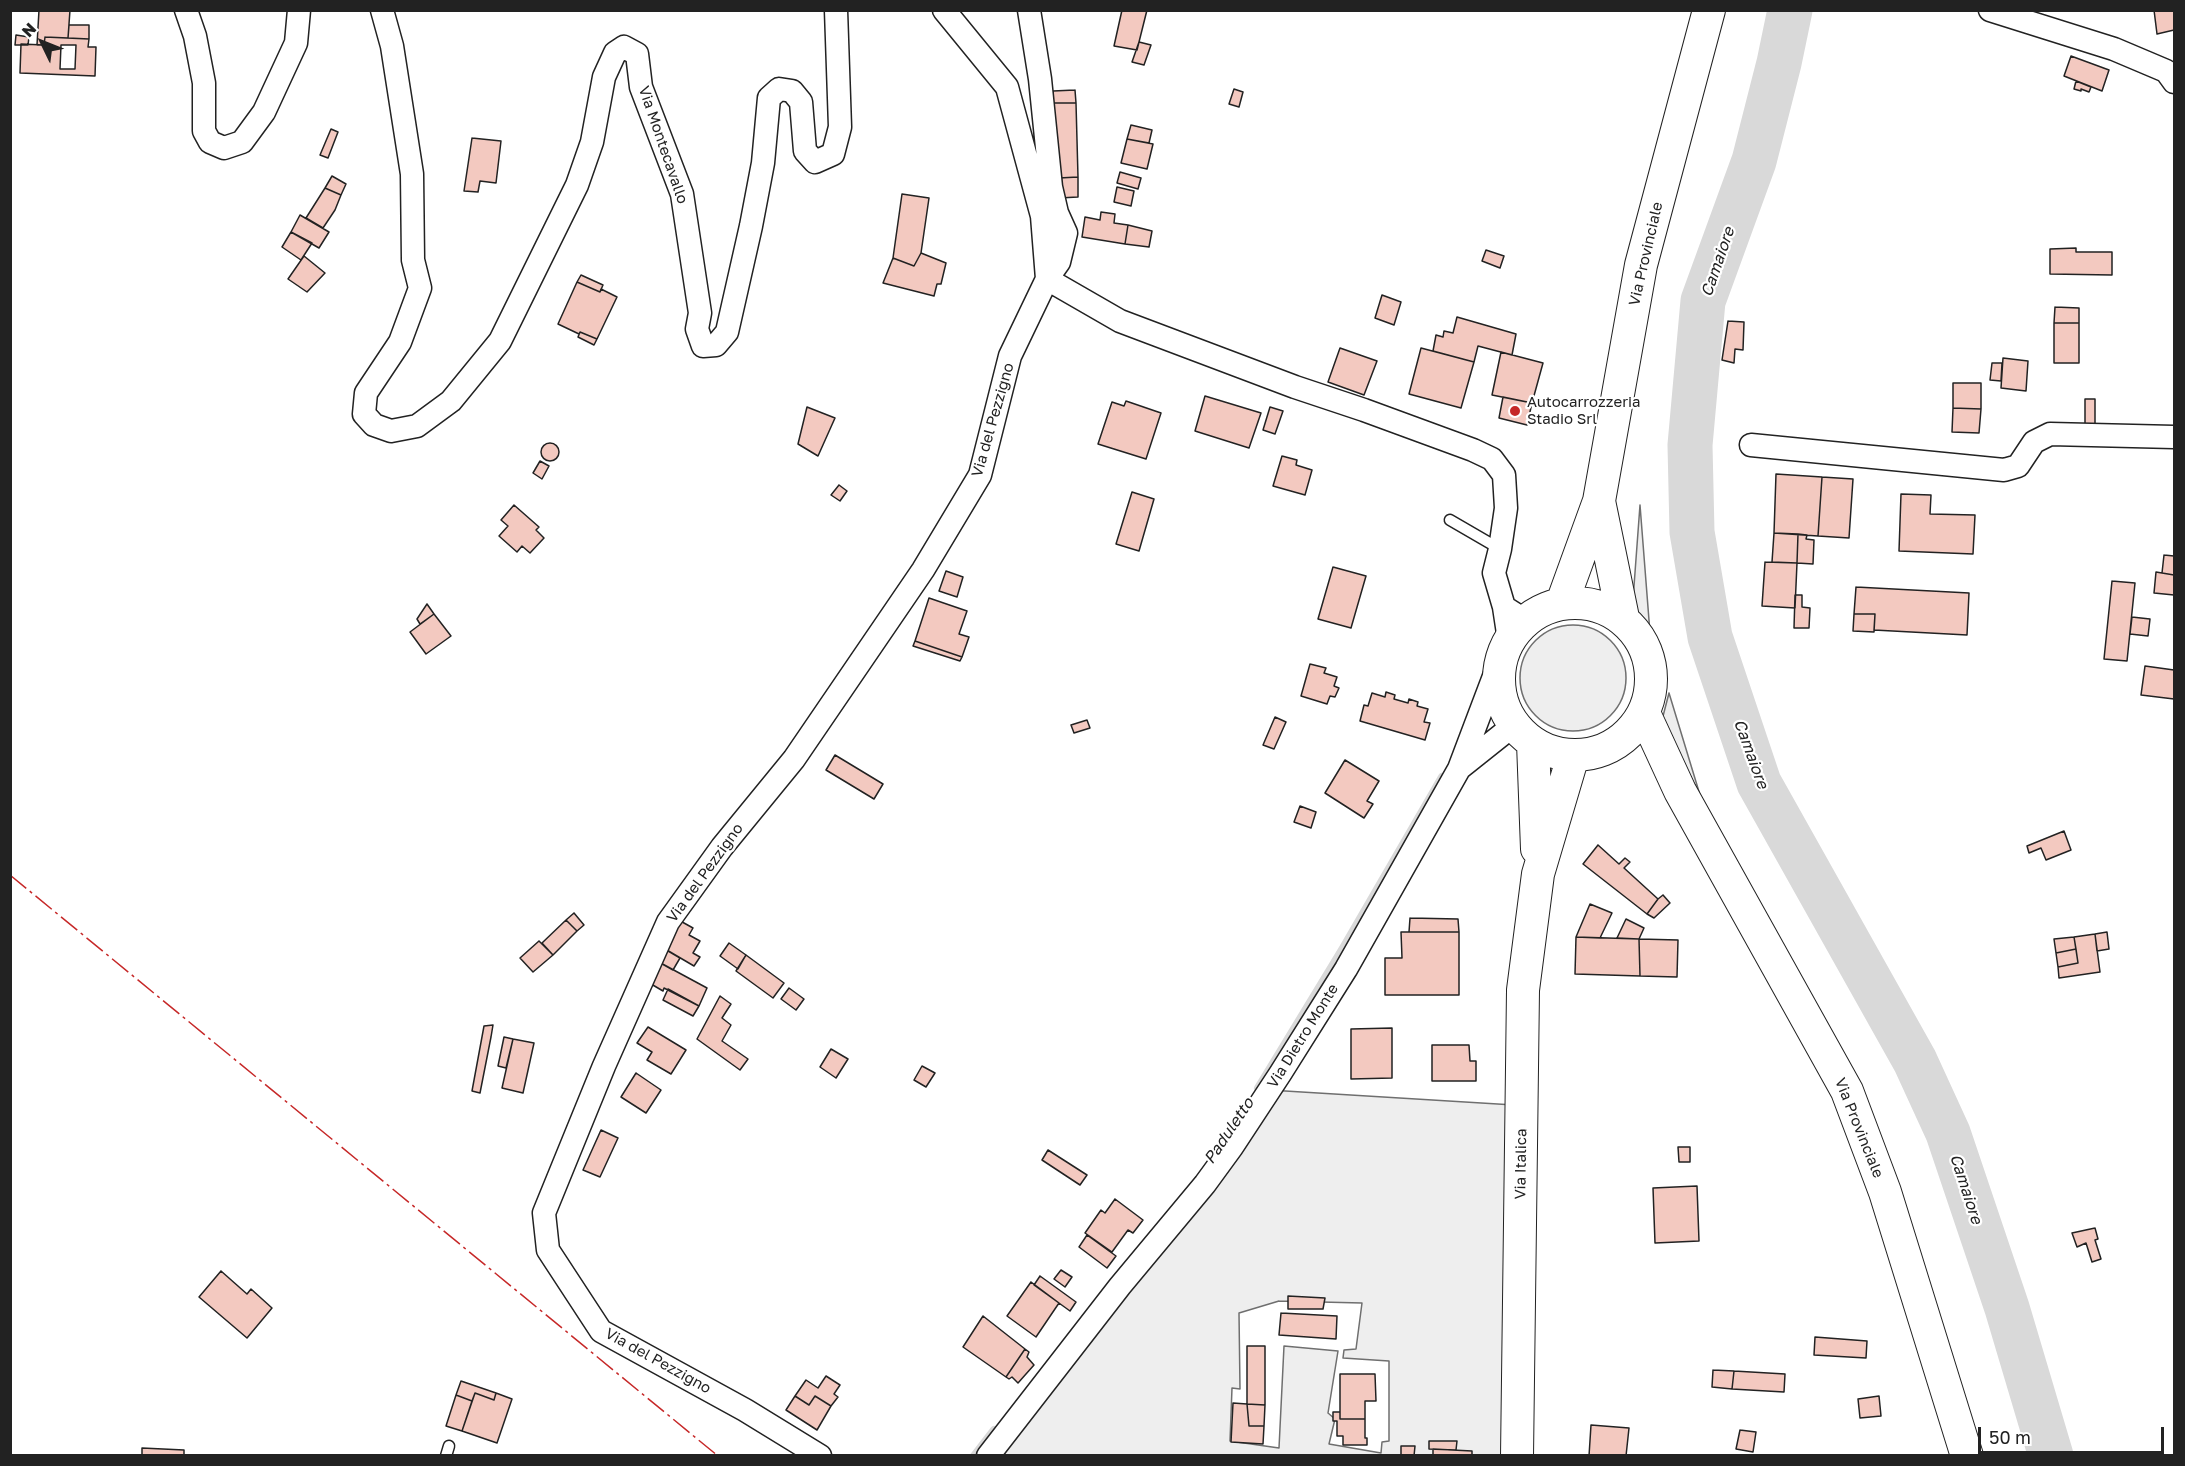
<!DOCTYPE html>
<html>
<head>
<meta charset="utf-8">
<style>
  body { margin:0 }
  #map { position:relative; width:2185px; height:1466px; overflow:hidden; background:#fff; font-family:"Golos Text",sans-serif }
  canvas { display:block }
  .frame { position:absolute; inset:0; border:12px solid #222; pointer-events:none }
  .north { position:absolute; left:12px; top:12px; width:60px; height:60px; -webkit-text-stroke:4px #fff; paint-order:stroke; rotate:313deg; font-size:16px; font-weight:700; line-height:24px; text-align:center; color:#222 }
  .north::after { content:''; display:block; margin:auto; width:21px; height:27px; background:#222; clip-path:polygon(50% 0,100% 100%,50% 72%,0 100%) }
  .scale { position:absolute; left:1978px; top:1427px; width:186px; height:27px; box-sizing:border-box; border:3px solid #222; border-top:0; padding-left:8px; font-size:18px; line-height:21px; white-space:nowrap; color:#222; -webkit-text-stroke:4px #fff; paint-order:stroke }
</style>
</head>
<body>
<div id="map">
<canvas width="2185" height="1466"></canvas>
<div class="frame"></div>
<div class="north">N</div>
<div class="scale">50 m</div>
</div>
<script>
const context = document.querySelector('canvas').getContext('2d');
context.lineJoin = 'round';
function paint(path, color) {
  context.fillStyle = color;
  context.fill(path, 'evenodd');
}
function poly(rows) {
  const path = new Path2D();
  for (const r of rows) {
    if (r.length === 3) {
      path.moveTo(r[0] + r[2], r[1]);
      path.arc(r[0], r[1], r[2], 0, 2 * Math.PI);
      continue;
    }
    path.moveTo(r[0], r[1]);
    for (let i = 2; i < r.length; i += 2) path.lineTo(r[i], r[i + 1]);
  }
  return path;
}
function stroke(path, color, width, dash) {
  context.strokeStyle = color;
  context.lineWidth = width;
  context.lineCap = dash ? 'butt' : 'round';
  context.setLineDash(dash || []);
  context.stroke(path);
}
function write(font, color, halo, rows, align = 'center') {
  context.font = font + ' "Golos Text",sans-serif';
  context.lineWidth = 4.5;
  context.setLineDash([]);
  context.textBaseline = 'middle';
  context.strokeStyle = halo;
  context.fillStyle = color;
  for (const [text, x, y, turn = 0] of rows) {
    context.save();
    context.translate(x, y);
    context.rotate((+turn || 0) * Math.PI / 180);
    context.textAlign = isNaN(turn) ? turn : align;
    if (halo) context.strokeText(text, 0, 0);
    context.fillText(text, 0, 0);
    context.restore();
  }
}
const green = poly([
  [1640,505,1650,633,1632,613,1640,505],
  [1573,678,53],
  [1669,693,1700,795,1662,720,1669,693],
  [1269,1090,1514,1105,1515,1455,1000,1456,1269,1090],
  [1279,1301,1362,1303,1356,1349,1344,1350,1343,1358,1389,1361,1389,1441,1382,1442,1381,1453,1329,1444,1335,1419,1328,1413,1338,1351,1284,1346,1279,1448,1230,1441,1232,1388,1240,1389,1239,1313,1279,1301]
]);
const stream = poly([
  [1258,1088,1343,948,1442,777],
  [974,1456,994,1430]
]);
const river = poly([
  [1790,10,1779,63,1754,161,1703,301,1690,445,1692,532,1710,637,1759,783,1915,1061,1948,1133,2007,1308,2051,1456]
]);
const building = poly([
  [39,10,70,10,68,38,45,37,44,45,37,45,39,10],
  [1122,10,1147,10,1137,50,1114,46,1122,10],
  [2154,10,2174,10,2174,30,2157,34,2154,10],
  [69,25,89,25,89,39,68,38,69,25],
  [16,35,29,37,28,45,15,45,16,35],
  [45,37,89,39,88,47,96,47,95,76,20,73,21,44,44,45,45,37],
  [61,45,76,45,75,69,60,69,61,45],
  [1139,42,1151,45,1144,65,1132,62,1139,42],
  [2071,56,2109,70,2102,91,2064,76,2071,56],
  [2076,81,2091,87,2089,92,2081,89,2081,91,2074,89,2076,81],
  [1234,89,1243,92,1239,107,1229,104,1234,89],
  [1075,90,1076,103,1053,103,1053,91,1075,90],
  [1053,103,1076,103,1078,177,1059,178,1053,103],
  [1131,125,1152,130,1149,143,1127,139,1131,125],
  [331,129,338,132,328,158,320,155,331,129],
  [472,138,501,141,496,183,480,181,478,192,464,191,472,138],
  [1127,139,1153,144,1147,169,1121,163,1127,139],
  [1120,172,1141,178,1138,189,1117,183,1120,172],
  [332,176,346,184,341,195,325,188,332,176],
  [1078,177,1078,197,1059,198,1059,178,1078,177],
  [1117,187,1134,191,1131,206,1114,202,1117,187],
  [325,188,341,195,335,210,323,228,306,218,325,188],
  [902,194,929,198,921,253,914,266,893,258,902,194],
  [1101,212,1115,214,1114,223,1128,225,1125,244,1082,237,1085,217,1100,220,1101,212],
  [300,215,329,232,319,248,291,232,300,215],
  [1128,225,1152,231,1149,247,1125,244,1128,225],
  [291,232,312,243,301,260,282,247,291,232],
  [2076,248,2076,252,2112,252,2112,275,2050,274,2050,249,2076,248],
  [1486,250,1504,256,1500,268,1482,261,1486,250],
  [921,253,946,263,941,284,937,284,934,296,883,283,893,258,914,266,921,253],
  [304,256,325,273,307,292,288,279,304,256],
  [581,275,603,285,600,292,577,282,581,275],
  [577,282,600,292,601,289,617,297,597,339,580,332,579,334,558,324,577,282],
  [1382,295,1401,302,1394,325,1375,318,1382,295],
  [2055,307,2079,308,2079,323,2054,323,2055,307],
  [1457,317,1516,334,1512,355,1478,346,1474,362,1433,351,1436,335,1443,337,1444,331,1453,333,1457,317],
  [1728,321,1744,322,1743,350,1735,349,1734,363,1722,360,1728,321],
  [2054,323,2079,323,2079,363,2054,363,2054,323],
  [580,332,597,339,594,345,578,337,580,332],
  [1340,348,1377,361,1364,395,1328,382,1340,348],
  [1421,348,1474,362,1461,408,1409,394,1421,348],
  [1501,352,1543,363,1532,403,1492,395,1501,352],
  [2003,358,2028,361,2026,391,2001,388,2003,358],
  [1992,363,2002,363,2001,381,1990,380,1992,363],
  [1953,383,1981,383,1981,409,1953,408,1953,383],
  [1205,396,1261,413,1249,448,1195,431,1205,396],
  [1503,397,1532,403,1527,425,1499,418,1503,397],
  [2085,399,2095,399,2095,428,2085,428,2085,399],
  [1126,401,1161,413,1146,459,1098,444,1112,402,1124,406,1126,401],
  [807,407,835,418,818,456,798,444,807,407],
  [1270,407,1283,411,1275,434,1263,430,1270,407],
  [1953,408,1981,409,1979,433,1952,432,1953,408],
  [550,452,9],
  [1282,456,1297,460,1296,465,1312,470,1305,495,1273,486,1282,456],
  [540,461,549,466,542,479,533,473,540,461],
  [1776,474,1822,477,1818,536,1774,533,1776,474],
  [1822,477,1853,479,1849,538,1818,536,1822,477],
  [839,485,847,491,840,501,831,495,839,485],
  [1132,492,1154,499,1139,551,1116,544,1132,492],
  [1901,494,1931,495,1930,514,1975,515,1973,554,1899,551,1901,494],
  [514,505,539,527,536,530,544,538,530,553,522,546,517,552,499,536,508,526,501,520,514,505],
  [1774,533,1798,534,1797,563,1772,562,1774,533],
  [1798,534,1807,535,1806,539,1814,540,1813,564,1797,563,1798,534],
  [2164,555,2174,556,2174,575,2162,573,2164,555],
  [1765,562,1797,563,1795,608,1762,606,1765,562],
  [1333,567,1366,576,1351,628,1318,619,1333,567],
  [946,571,963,577,957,597,939,591,946,571],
  [2156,572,2174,575,2174,595,2154,593,2156,572],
  [2112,581,2135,583,2127,661,2104,659,2112,581],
  [1856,587,1969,593,1967,635,1874,630,1875,614,1854,614,1856,587],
  [1795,595,1802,595,1802,607,1810,608,1809,628,1794,628,1795,595],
  [929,598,967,611,959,634,969,637,962,657,915,641,929,598],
  [427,604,434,614,420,624,417,619,427,604],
  [434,614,451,636,426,654,410,632,434,614],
  [1854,614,1875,614,1874,632,1853,631,1854,614],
  [2132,617,2150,619,2148,636,2130,634,2132,617],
  [915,641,962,657,960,661,913,646,915,641],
  [1310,664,1326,668,1324,673,1337,677,1334,686,1339,688,1335,697,1330,696,1327,704,1301,696,1310,664],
  [2145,666,2174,670,2174,699,2141,695,2145,666],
  [1386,692,1395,695,1394,699,1408,703,1409,699,1418,702,1417,706,1428,709,1424,722,1430,723,1425,740,1360,721,1364,705,1368,706,1372,693,1385,697,1386,692],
  [1275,717,1286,722,1274,749,1263,745,1275,717],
  [1087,720,1090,728,1074,733,1071,725,1087,720],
  [835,755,883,784,874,799,826,770,835,755],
  [1345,760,1379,781,1367,801,1373,804,1364,818,1325,793,1345,760],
  [1300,806,1316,812,1311,828,1294,822,1300,806],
  [2064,831,2071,850,2046,860,2041,848,2029,853,2027,846,2064,831],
  [1598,845,1619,864,1625,858,1630,862,1624,868,1658,899,1647,914,1583,864,1598,845],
  [1663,895,1670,903,1654,918,1647,914,1658,899,1663,895],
  [1590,904,1612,913,1600,938,1576,937,1590,904],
  [574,913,584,925,577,931,566,920,574,913],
  [675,918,693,928,689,935,700,941,693,953,700,957,694,966,660,946,675,918],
  [1410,918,1458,919,1459,932,1409,932,1410,918],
  [1626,919,1644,928,1639,939,1617,938,1626,919],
  [566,920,577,931,553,955,542,943,566,920],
  [1401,932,1459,932,1459,995,1385,995,1385,958,1402,958,1401,932],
  [2107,932,2109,949,2097,951,2095,934,2107,932],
  [2095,934,2100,972,2059,978,2058,967,2078,963,2074,937,2095,934],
  [1576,937,1639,939,1640,976,1575,974,1576,937],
  [2074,937,2076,949,2056,953,2054,939,2074,937],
  [1639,939,1678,940,1677,977,1640,976,1639,939],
  [539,941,553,955,533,972,520,958,539,941],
  [729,943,746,955,738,969,720,956,729,943],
  [663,948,680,958,673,970,657,961,663,948],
  [2076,949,2078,963,2058,967,2056,953,2076,949],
  [746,955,784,983,773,998,736,971,746,955],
  [657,961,707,988,699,1006,664,988,663,991,646,981,657,961],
  [789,988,804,999,796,1010,781,999,789,988],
  [668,989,699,1006,693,1016,663,1000,668,989],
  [720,996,731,1004,722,1018,731,1025,722,1041,748,1059,740,1070,697,1039,720,996],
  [493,1025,491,1037,480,1093,472,1091,484,1026,493,1025],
  [648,1027,686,1050,671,1074,647,1060,652,1052,637,1043,648,1027],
  [1392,1028,1392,1078,1351,1079,1351,1029,1392,1028],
  [504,1037,513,1039,506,1068,498,1066,504,1037],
  [513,1039,534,1043,523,1093,502,1088,513,1039],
  [1432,1045,1469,1045,1470,1061,1476,1061,1476,1081,1432,1081,1432,1045],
  [831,1049,848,1059,836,1078,820,1067,831,1049],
  [922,1066,935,1073,926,1087,914,1080,922,1066],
  [636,1073,661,1090,646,1113,621,1097,636,1073],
  [601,1130,618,1138,600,1177,583,1170,601,1130],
  [1678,1147,1690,1147,1690,1162,1679,1162,1678,1147],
  [1048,1150,1087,1175,1080,1185,1042,1160,1048,1150],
  [1697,1186,1699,1241,1655,1243,1653,1188,1697,1186],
  [1115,1199,1143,1220,1133,1233,1128,1230,1112,1252,1085,1233,1101,1210,1105,1213,1115,1199],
  [2095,1228,2098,1239,2095,1240,2101,1259,2092,1262,2086,1243,2077,1247,2072,1233,2095,1228],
  [1087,1235,1116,1256,1107,1268,1079,1247,1087,1235],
  [1061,1270,1072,1277,1065,1287,1054,1279,1061,1270],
  [221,1271,247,1294,251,1289,272,1308,247,1338,199,1297,221,1271],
  [1040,1276,1076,1302,1070,1311,1034,1285,1040,1276],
  [1031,1282,1059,1303,1036,1337,1007,1316,1031,1282],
  [1288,1296,1325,1298,1323,1309,1288,1309,1288,1296],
  [1281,1313,1337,1316,1336,1339,1279,1335,1281,1313],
  [983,1316,1025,1349,1006,1377,963,1347,983,1316],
  [1815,1337,1867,1341,1866,1358,1814,1355,1815,1337],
  [1247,1346,1265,1346,1265,1405,1247,1404,1247,1346],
  [1025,1349,1029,1352,1027,1357,1034,1365,1018,1383,1012,1377,1009,1379,1006,1377,1025,1349],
  [1713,1370,1734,1371,1732,1389,1712,1387,1713,1370],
  [1734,1371,1785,1374,1784,1392,1732,1389,1734,1371],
  [1340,1374,1375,1374,1376,1401,1365,1401,1365,1419,1340,1419,1340,1374],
  [826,1376,840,1385,834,1394,838,1397,831,1406,815,1396,809,1405,795,1396,806,1380,818,1388,826,1376],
  [461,1381,496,1393,494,1400,475,1393,472,1401,456,1395,461,1381],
  [475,1393,494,1400,496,1393,512,1399,497,1443,462,1431,475,1393],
  [456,1395,472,1401,462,1431,446,1426,456,1395],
  [795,1396,809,1405,815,1396,831,1406,817,1430,786,1410,795,1396],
  [1879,1396,1881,1416,1860,1418,1858,1399,1879,1396],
  [1233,1403,1247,1404,1249,1426,1264,1426,1263,1444,1231,1442,1233,1403],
  [1247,1404,1265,1405,1264,1426,1249,1426,1247,1404],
  [1333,1412,1340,1412,1340,1419,1365,1419,1365,1438,1367,1438,1367,1445,1343,1445,1343,1436,1337,1436,1337,1421,1333,1421,1333,1412],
  [1591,1425,1629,1428,1626,1456,1589,1456,1591,1425],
  [1740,1430,1756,1432,1753,1452,1736,1449,1740,1430],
  [1429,1441,1457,1441,1456,1450,1429,1449,1429,1441],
  [1401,1446,1415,1446,1414,1456,1401,1456,1401,1446],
  [142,1448,184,1450,184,1456,142,1456,142,1448],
  [1433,1449,1472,1451,1472,1456,1433,1456,1433,1449]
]);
const service = poly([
  [1450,520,1500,549],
  [446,1456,449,1446]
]);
const minor = poly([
  [186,10,195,36,204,83,204,131,210,142,224,148,242,142,264,112,296,43,299,10],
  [382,10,392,46,412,174,413,260,420,288,400,342,366,393,364,414,374,425,391,431,417,426,451,401,500,341,577,185,592,142,604,77,615,53,624,47,637,54,641,87,682,194,700,313,697,329,703,346,716,345,727,332,751,226,763,163,769,98,779,89,792,91,801,102,805,151,815,162,833,154,840,127,836,10],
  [944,10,1007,87,1042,216,1047,279],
  [1990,10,2114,49,2166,71,2174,82],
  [1047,279,1120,321,1295,387,1364,410,1473,450,1492,459,1504,475,1506,508,1500,549,1494,573,1504,607,1509,640],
  [1751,445,2004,470,2018,466,2034,442,2050,434,2174,437],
  [1504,607,1526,621],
  [1460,768,1514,725],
  [820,1456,745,1410,601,1331,548,1250,544,1213,604,1066,668,922,722,847,794,759,923,570,980,475,1010,356,1047,279,1059,262,1066,233,1057,213,1051,187,1040,79,1029,10],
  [988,1456,1120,1286,1205,1184,1232,1147,1280,1074,1346,969,1459,769,1501,658]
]);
const secondary = poly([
  [1599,501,1623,618],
  [1575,679,76],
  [1562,603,1599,501,1641,265,1709,10],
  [1644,713,1680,791,1847,1091,1885,1192,1967,1456],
  [1533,743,1537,849],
  [1517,1456,1523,990,1538,874,1573,756]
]);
const power = poly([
  [10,875,718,1456]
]);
const markers = [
  [1515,411,6,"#c62828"]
];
const streetNames = [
  ["Via Montecavallo",663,145,71],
  ["Via Provinciale",1646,254,-77],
  ["Via del Pezzigno",993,420,-74],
  ["Via del Pezzigno",705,873,-54],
  ["Via Dietro Monte",1303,1036,-58],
  ["Via Provinciale",1859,1128,68],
  ["Via Italica",1521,1164,-89],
  ["Via del Pezzigno",658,1361,29]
];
const poiNames = [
  ["Autocarrozzeria",1527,402],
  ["Stadio Srl",1527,419]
];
const waterNames = [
  ["Camaiore",1718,262,-71],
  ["Camaiore",1751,754,70],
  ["Paduletto",1229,1131,-56],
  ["Camaiore",1966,1189,72]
];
paint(green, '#eee');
stroke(green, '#6f6f6f', 1.5);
stroke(stream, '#d9d9d9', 8);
stroke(river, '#d9d9d9', 45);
paint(building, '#f3c9c0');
stroke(building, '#222', 1.5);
stroke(service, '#222', 13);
stroke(minor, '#222', 25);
stroke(secondary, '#222', 34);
stroke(service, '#fff', 10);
stroke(minor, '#fff', 22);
stroke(secondary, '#fff', 32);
stroke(power, '#c62828', 1.5, [21, 4.5, 3, 4.5]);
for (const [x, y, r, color] of markers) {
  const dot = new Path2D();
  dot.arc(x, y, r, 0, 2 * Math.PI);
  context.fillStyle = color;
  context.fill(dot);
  stroke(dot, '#fff', 2);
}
write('15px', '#222', '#fff', streetNames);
write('15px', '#222', '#fff', poiNames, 'left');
write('italic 16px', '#222', '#fff', waterNames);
</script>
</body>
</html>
